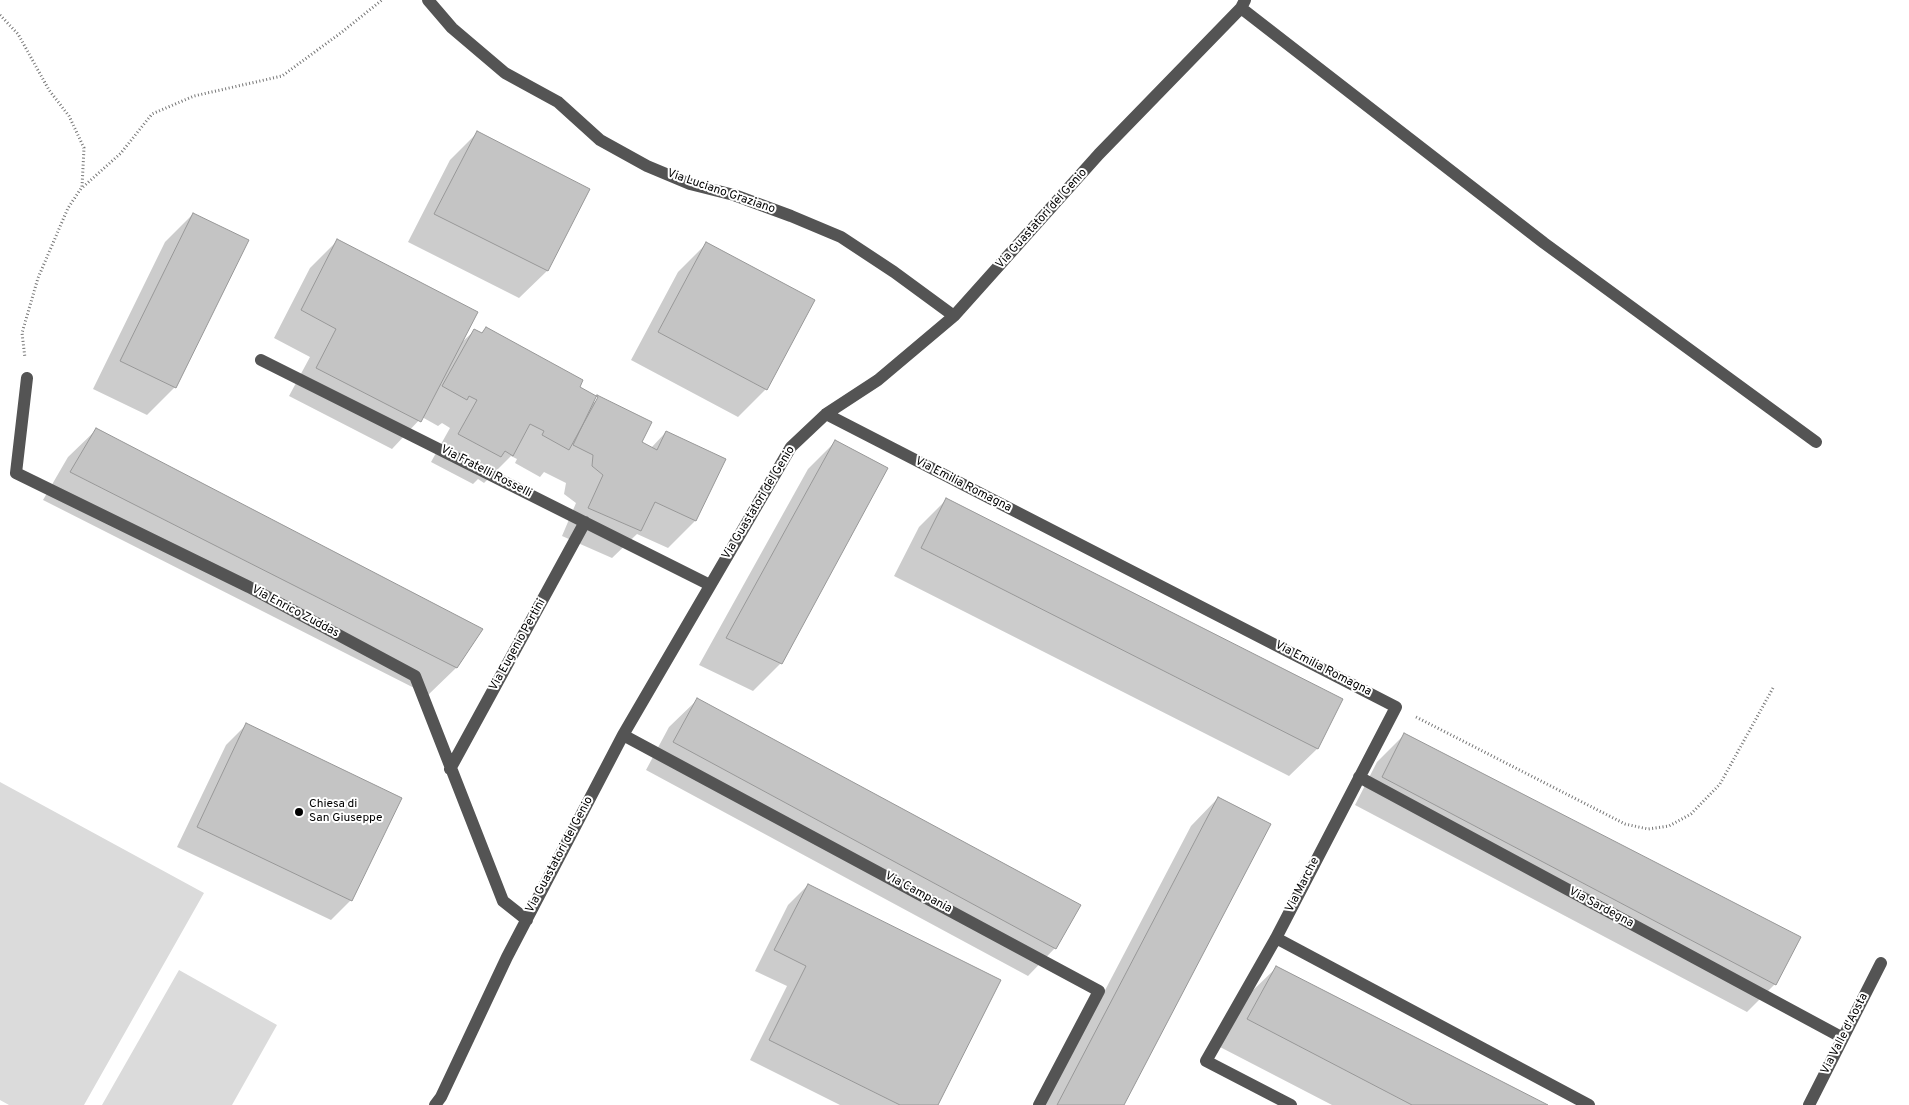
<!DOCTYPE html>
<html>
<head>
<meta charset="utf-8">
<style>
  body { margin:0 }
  canvas { display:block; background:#fff }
</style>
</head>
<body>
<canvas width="1909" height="1105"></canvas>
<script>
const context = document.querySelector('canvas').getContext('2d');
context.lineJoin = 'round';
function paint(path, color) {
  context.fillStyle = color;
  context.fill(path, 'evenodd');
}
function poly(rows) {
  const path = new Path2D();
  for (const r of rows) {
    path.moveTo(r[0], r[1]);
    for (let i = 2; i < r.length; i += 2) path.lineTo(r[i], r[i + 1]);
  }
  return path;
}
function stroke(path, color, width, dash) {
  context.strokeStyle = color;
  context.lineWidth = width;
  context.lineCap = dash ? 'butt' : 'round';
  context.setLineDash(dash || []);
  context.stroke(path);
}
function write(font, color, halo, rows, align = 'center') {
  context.font = font + ' Overpass,sans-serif';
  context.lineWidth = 4;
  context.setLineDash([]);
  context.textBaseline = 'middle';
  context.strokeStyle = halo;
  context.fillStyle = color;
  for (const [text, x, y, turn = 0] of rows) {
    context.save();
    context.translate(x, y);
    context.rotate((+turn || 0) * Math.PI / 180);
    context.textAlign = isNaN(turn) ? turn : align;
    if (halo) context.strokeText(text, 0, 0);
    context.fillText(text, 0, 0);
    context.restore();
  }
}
const green = poly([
  [0,782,204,893,84,1105,9,1105,0,1100],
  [179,970,277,1025,232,1105,102,1105]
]);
const shadow = poly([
  [477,133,588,189,547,271,519,298,408,242,450,160],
  [193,214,175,387,147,415,93,389,165,242],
  [338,240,461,343,474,331,481,334,486,328,578,387,640,443,651,448,666,432,695,521,668,548,637,534,612,558,562,536,576,503,564,494,566,483,544,472,540,477,515,463,517,459,511,456,484,483,478,479,473,484,431,462,450,428,442,423,438,426,422,417,392,449,289,396,310,357,274,338,310,268],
  [706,244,766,389,738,417,631,360,678,272],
  [96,430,481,629,456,668,428,695,43,500,68,457],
  [836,441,781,663,753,691,699,665,808,469],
  [946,500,1341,700,1317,749,1289,776,894,576,919,527],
  [697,700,1055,948,1028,976,646,770,669,727],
  [246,725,351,900,331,920,177,847,226,745],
  [1405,734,1799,938,1775,984,1747,1012,1355,805,1377,762],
  [1218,798,1123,1105,1045,1105,1191,826],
  [808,885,936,1105,840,1105,750,1060,787,986,755,971,788,905],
  [1276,968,1545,1105,1332,1105,1220,1047,1248,995]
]);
const building = poly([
  [477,131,590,189,548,271,434,214,477,131],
  [193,213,249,240,176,388,120,361,193,213],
  [337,239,478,312,421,422,316,368,336,329,301,310,337,239],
  [706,242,815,300,767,390,658,332,706,242],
  [486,327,583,380,580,387,598,397,569,450,542,435,544,431,530,424,513,456,505,451,501,457,458,434,477,400,469,396,467,400,442,386,474,329,482,333,486,327],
  [597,395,652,422,642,442,657,450,666,431,726,459,696,521,655,502,641,531,588,508,603,475,592,466,593,455,573,445,597,395],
  [96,428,483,629,457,668,70,472,96,428],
  [835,440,888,468,782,664,726,638,835,440],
  [946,498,1343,699,1318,749,921,548,946,498],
  [697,698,1081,905,1056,949,673,742,697,698],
  [246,723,402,798,352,901,197,827,246,723],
  [1404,733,1801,937,1776,985,1382,777,1404,733],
  [1218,797,1271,824,1124,1105,1057,1105,1218,797],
  [808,884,1001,980,938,1105,900,1105,769,1040,806,966,774,950,808,884],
  [1276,966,1548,1105,1412,1105,1247,1019,1276,966]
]);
const path = poly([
  [0,15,18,34,49,90,69,116,84,148,82,187,68,208,38,278,22,333,25,358],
  [83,187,121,153,152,114,194,96,282,76,342,32,382,0],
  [1416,717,1625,824,1648,829,1669,826,1691,814,1720,784,1773,688]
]);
const minor = poly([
  [428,0,452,28,505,73,558,102,600,140,647,166,690,184,734,195,791,216,841,237,894,272,954,316],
  [1241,8,1544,243,1816,442],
  [261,360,710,585],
  [27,378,16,473,249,587,415,676,503,901,527,920],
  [826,414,1396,707,1276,938,1206,1061,1291,1105],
  [623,735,1099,991,1039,1105],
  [450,769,585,522],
  [1359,777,1843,1038],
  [1276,938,1589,1105],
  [435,1105,441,1097,507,957,623,735,791,447,826,414,878,380,954,316,1099,154,1241,8,1245,0],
  [1809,1105,1881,963]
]);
const markers = [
  [299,812,5,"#000"]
];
const streetNames = [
  ["Via Luciano Graziano",721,192,19],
  ["Via Guastatori del Genio",1042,219,-48],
  ["Via Fratelli Rosselli",486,472,27],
  ["Via Emilia Romagna",963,485,27],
  ["Via Guastatori del Genio",759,503,-59],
  ["Via Enrico Zuddas",295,612,28],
  ["Via Eugenio Pertini",518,645,-61],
  ["Via Emilia Romagna",1323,669,27],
  ["Via Guastatori del Genio",560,855,-62],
  ["Via Marche",1303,885,-63],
  ["Via Campania",918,893,28],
  ["Via Sardegna",1601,908,28],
  ["Via Valle d'Aosta",1845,1034,-63]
];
const poiNames = [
  ["Chiesa di",309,805],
  ["San Giuseppe",309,819]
];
paint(green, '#dbdbdb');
paint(shadow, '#0003');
paint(building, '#c4c4c4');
stroke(building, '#989898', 1);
stroke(path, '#767676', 3, [1, 2.5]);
stroke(minor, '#545454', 12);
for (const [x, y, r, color] of markers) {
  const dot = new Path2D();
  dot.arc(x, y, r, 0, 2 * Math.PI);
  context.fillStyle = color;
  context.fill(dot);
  stroke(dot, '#fff', 2);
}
write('12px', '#000', '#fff', streetNames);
write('12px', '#000', '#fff', poiNames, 'left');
</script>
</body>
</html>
